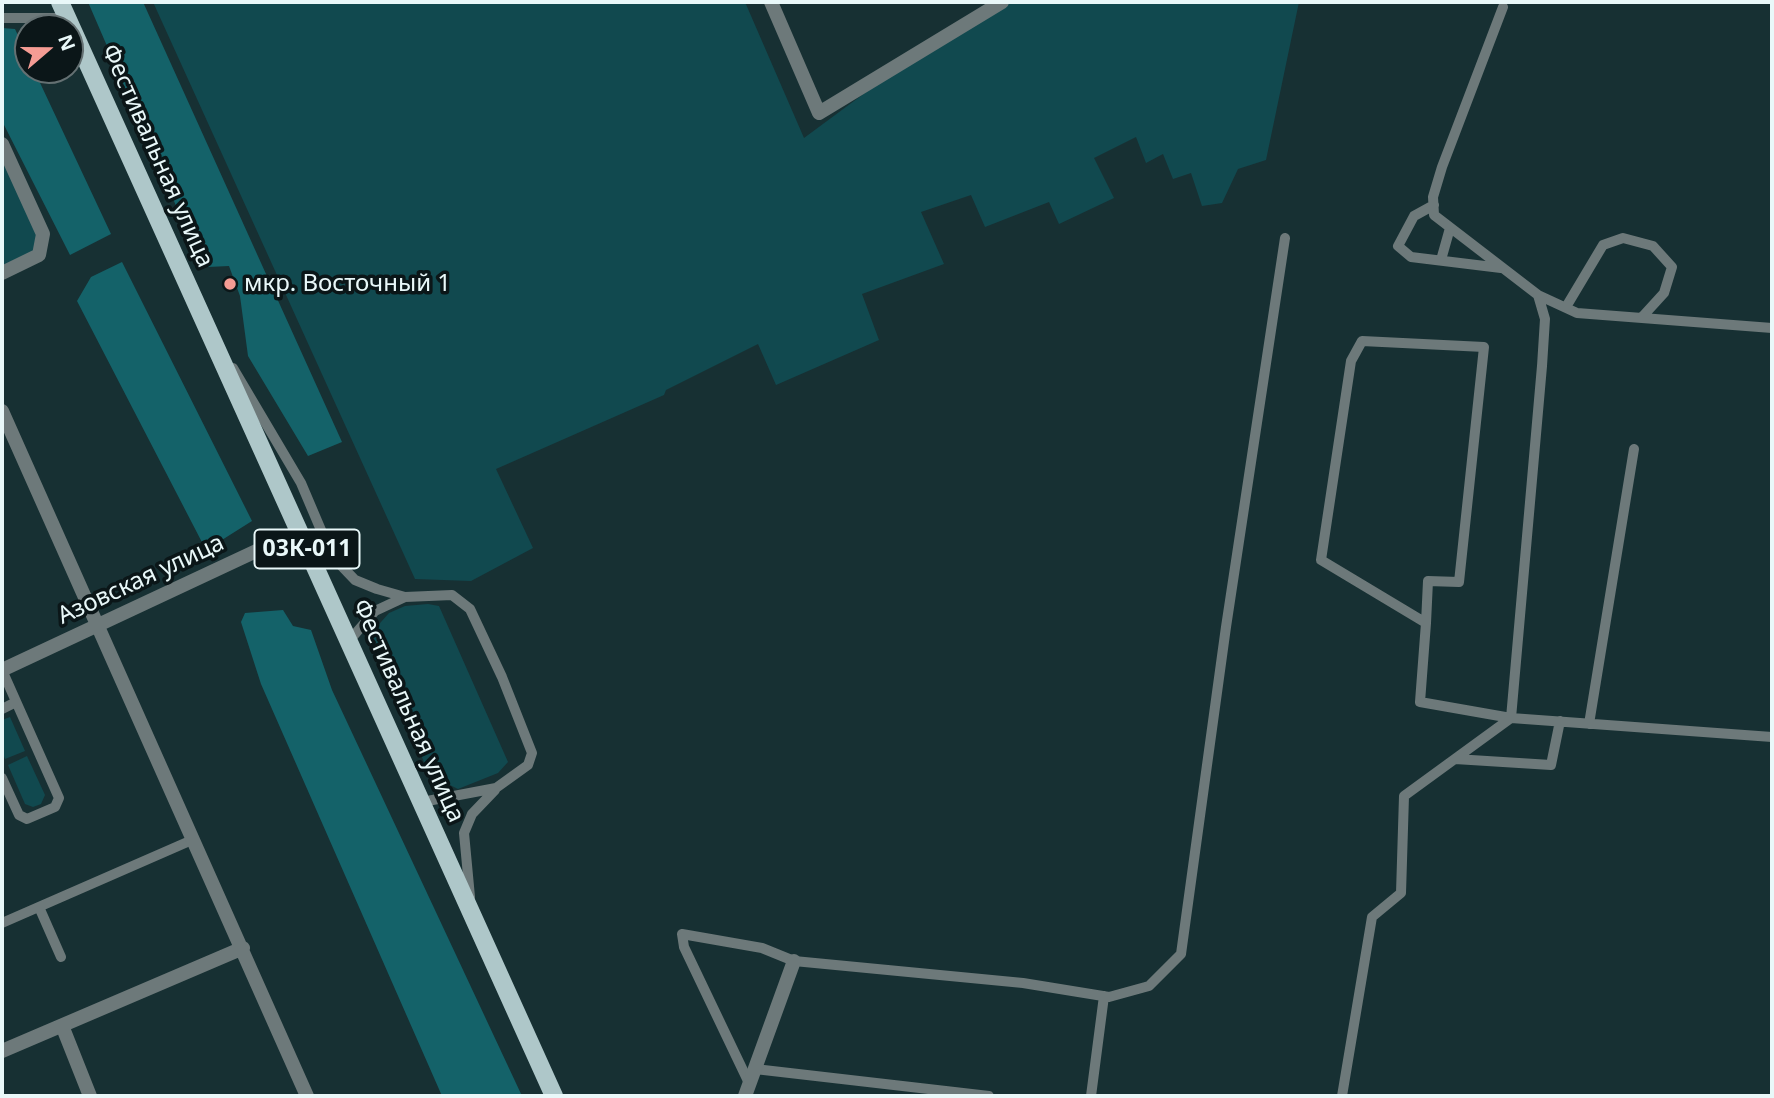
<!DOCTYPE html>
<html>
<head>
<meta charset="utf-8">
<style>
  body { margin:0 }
  #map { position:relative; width:1774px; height:1098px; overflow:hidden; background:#173033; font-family:"Noto Sans",sans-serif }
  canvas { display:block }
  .frame { position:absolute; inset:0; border:4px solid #e9f8f9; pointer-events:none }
  .north { position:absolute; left:14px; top:14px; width:70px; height:70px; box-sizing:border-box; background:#0b1618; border:2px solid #647072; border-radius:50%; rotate:70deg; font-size:19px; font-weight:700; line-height:28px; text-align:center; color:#e9f8f9 }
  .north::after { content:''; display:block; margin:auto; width:24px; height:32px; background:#f59c94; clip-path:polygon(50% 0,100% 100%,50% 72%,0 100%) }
</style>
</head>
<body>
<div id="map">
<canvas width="1774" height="1098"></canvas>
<div class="frame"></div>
<div class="north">N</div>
</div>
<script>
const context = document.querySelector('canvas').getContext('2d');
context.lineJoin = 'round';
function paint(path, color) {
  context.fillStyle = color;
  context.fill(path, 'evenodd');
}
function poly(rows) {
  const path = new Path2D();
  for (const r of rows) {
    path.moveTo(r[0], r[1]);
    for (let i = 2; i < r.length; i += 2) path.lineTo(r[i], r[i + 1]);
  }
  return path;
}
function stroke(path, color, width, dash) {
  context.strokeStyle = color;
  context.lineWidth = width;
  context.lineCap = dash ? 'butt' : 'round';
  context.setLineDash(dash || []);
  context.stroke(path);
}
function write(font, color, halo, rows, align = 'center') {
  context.font = font + ' "Noto Sans",sans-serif';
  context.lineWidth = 7;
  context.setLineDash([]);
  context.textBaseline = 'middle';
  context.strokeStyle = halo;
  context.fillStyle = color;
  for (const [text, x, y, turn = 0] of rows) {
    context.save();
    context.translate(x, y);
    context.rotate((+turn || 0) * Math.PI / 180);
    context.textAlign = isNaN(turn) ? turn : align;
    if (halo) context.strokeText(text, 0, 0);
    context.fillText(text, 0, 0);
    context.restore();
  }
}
const green = poly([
  [153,2,745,2,804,138,988,2,1299,2,1266,160,1238,169,1222,203,1202,206,1191,173,1173,179,1163,154,1146,163,1136,137,1094,158,1114,198,1059,224,1049,202,985,227,971,195,921,212,944,264,862,294,879,340,776,385,758,344,666,390,664,395,496,469,533,548,471,581,415,579],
  [2,154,38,237,33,254,2,267],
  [428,604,439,606,508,762,498,773,458,789,430,775,371,645,373,631,389,613,405,606],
  [10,717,25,751,5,759,2,751,2,720],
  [27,756,45,795,41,804,33,807,25,804,8,765]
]);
const forest = poly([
  [88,2,143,2,342,442,308,456,248,356,240,296,229,266,208,267,177,208],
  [2,28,15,29,28,57,28,70,34,70,111,234,70,255,2,121],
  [122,262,252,521,206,550,77,301,91,277],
  [283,610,293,626,311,630,332,690,522,1096,442,1096,261,684,241,622,245,613]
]);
const service = poly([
  [1503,7,1442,167,1433,197,1434,215,1538,295,1577,313,1772,328],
  [2,18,67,18],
  [1434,205,1414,216,1398,246,1411,257,1501,268],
  [1441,260,1450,228],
  [1566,307,1603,245,1623,238,1653,246,1672,267,1664,293,1643,316],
  [233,368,301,483,332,556,355,580,377,589,405,597,452,595,470,609,502,677,532,753,528,765,496,788,422,802],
  [1426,623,1321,560,1351,361,1362,341,1484,347,1459,582,1428,581,1426,623,1420,702,1511,718,1772,737],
  [349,641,375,611,405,597],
  [2,670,59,798,55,807,27,819,19,815,2,778],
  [2,709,16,702],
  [1589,724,1634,449],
  [1455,759,1551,765,1560,721],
  [470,897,464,833,472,814,495,790],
  [39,907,61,957],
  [2,923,192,840],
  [755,1069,989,1096],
  [749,1083,684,947,682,934,762,948,794,961,1023,983,1109,997,1149,986,1181,954,1226,627,1285,238],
  [1091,1096,1104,996],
  [1342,1096,1372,917,1401,893,1404,796,1511,718,1542,366,1545,319,1538,295]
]);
const minor = poly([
  [771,2,819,113,1002,2],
  [2,144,43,234,39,255,2,273],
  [2,411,307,1096],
  [2,670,299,531],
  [63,1028,90,1096],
  [2,1051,243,948],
  [745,1096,794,961]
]);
const primary = poly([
  [60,2,554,1096]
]);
const markers = [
  [230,284,7,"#f59c94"]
];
const shields = [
  [307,549,105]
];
const shieldNames = [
  ["03К-011",307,549]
];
const streetNames = [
  ["Фестивальная улица",157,156,66],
  ["Азовская улица",141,580,-25],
  ["Фестивальная улица",408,711,66]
];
const poiNames = [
  ["мкр. Восточный 1",244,284]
];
paint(green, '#11494f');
paint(forest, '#146269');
stroke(service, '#6d797a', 10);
stroke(minor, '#6d797a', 14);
stroke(primary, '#aec7c9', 18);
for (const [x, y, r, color] of markers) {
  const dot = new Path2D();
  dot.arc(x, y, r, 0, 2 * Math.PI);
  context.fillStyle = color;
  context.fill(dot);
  stroke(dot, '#0b1618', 2.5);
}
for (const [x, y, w] of shields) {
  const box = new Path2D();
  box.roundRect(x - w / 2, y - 19.5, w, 39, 5);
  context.fillStyle = '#0b1618';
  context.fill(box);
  stroke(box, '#e9f8f9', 2);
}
write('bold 23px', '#e9f8f9', null, shieldNames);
write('24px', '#e9f8f9', '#0b1618', streetNames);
write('24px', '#e9f8f9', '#0b1618', poiNames, 'left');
</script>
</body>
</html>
